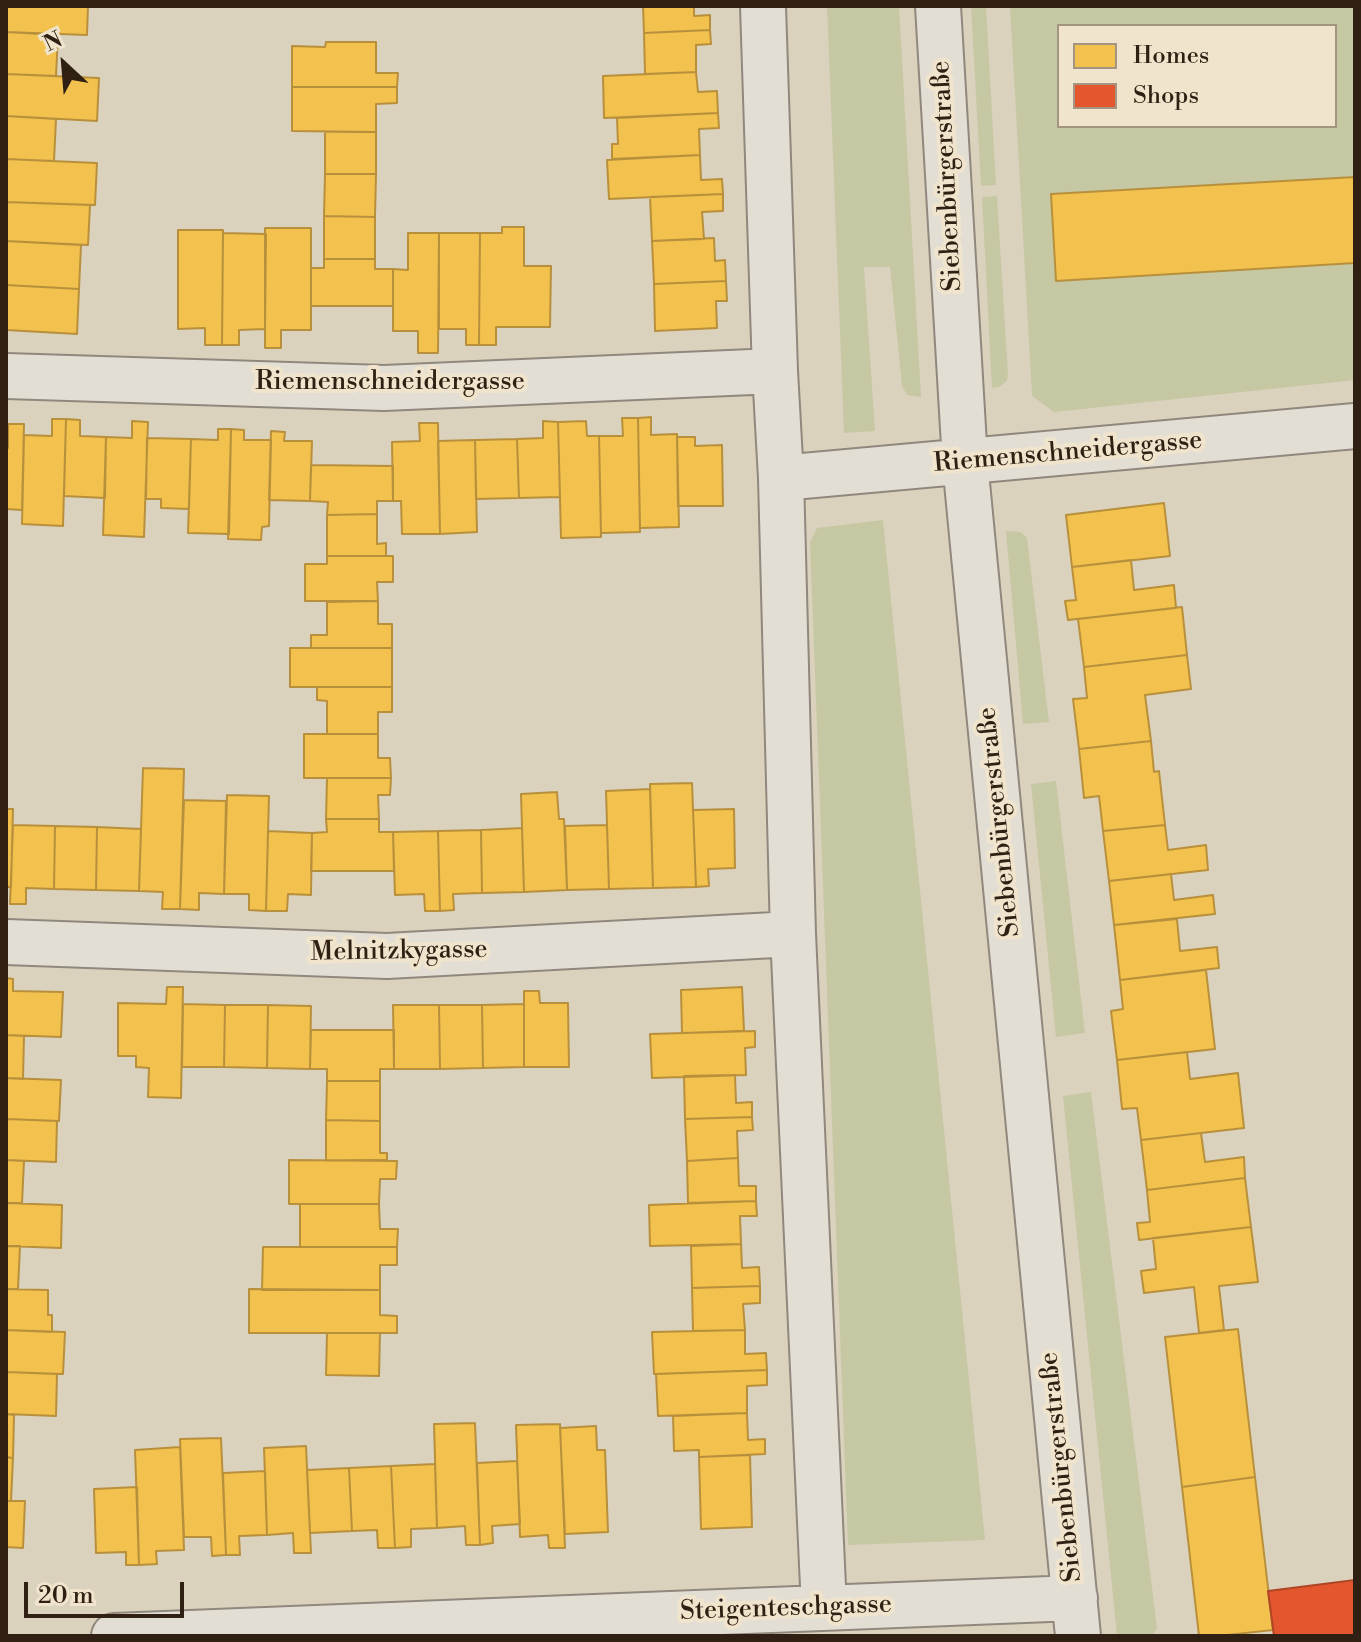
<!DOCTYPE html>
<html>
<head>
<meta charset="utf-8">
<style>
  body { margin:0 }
  #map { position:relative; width:1361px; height:1642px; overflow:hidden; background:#dbd2be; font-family:"Libre Bodoni",serif }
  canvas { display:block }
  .frame { position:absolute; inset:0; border:8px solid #301f13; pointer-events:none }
  .legend { position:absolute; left:1057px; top:24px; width:280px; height:104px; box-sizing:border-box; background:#f0e4cc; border:2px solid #a39582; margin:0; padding:10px 14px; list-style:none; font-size:24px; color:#301f13 }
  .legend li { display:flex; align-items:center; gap:16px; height:40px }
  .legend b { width:40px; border:2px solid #a39582 }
  .north { position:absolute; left:24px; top:24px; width:80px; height:80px; -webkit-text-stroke:6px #f0e4cc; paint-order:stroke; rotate:334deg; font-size:22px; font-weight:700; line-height:32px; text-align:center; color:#301f13 }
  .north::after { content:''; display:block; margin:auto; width:28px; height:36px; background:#301f13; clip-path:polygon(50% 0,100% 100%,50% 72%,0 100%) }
  .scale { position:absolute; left:24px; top:1582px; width:160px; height:36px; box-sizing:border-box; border:4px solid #301f13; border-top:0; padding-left:10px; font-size:24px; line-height:28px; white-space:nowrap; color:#301f13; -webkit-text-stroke:6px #f0e4cc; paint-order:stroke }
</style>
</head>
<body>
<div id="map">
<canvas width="1361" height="1642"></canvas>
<div class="frame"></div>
<ul class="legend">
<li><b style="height:22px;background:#f2c14e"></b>Homes</li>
<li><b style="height:22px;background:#e4572e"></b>Shops</li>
</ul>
<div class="north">N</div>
<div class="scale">20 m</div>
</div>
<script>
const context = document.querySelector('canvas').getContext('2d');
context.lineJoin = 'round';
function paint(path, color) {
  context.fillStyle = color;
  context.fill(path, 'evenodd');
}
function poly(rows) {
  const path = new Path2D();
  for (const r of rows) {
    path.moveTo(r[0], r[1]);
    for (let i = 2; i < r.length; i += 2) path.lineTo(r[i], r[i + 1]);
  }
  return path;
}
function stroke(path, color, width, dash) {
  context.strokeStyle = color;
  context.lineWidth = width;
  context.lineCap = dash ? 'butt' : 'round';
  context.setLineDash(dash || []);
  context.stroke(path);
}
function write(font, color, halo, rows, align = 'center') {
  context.font = font + ' "Libre Bodoni",serif';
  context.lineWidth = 8;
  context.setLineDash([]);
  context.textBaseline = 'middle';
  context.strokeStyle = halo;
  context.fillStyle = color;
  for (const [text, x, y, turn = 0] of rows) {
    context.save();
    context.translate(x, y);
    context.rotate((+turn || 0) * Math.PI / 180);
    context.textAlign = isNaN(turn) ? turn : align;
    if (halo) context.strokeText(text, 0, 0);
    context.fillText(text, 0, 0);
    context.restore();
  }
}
const green = poly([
  [827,6,899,6,921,397,907,395,902,386,890,267,864,267,875,431,844,433],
  [971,6,986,6,996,185,981,186],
  [1010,6,1355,6,1355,177,1052,194,1056,281,1355,263,1355,380,1054,412,1032,396],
  [1059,26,1335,26,1335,126,1059,126],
  [997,196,1008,375,1007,381,999,387,992,388,982,197],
  [883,520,985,1540,848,1545,810,542,817,528],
  [1006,531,1021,532,1027,538,1049,722,1023,724],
  [1056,781,1085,1033,1056,1037,1031,784],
  [1091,1092,1157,1628,1152,1636,1117,1636,1063,1096]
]);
const homes = poly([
  [6,6,88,6,87,35,6,32,6,6],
  [643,6,694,6,694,16,710,15,710,30,644,33,643,6],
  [710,30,711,44,696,45,696,72,645,74,644,33,710,30],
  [6,32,58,35,56,76,6,74,6,32],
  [326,42,376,42,376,73,398,73,397,87,292,87,292,46,325,47,326,42],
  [696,72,698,92,717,91,718,113,604,118,603,76,696,72],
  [6,74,99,78,97,121,6,116,6,74],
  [292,87,397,87,397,103,376,104,376,132,292,131,292,87],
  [718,113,719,128,699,129,700,155,612,159,612,144,618,144,617,118,718,113],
  [6,116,56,119,54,161,6,159,6,116],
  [325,132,376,132,376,174,325,174,325,132],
  [700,155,701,180,722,179,723,194,609,199,607,160,700,155],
  [6,159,97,163,95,205,6,202,6,159],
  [325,174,376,174,375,217,324,216,325,174],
  [1355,177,1355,263,1056,281,1051,194,1355,177],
  [723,194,723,211,702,212,704,239,652,241,650,197,723,194],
  [6,202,90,205,88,245,6,241,6,202],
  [324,216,375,217,375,259,324,259,324,216],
  [502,227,524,227,524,266,551,266,550,327,496,327,496,345,479,345,480,233,502,233,502,227],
  [265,228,311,228,311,330,281,330,281,348,265,348,265,228],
  [178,230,223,230,222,345,205,345,205,328,178,329,178,230],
  [223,233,266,234,265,329,239,330,239,345,222,345,223,233],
  [408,233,439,233,438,353,418,353,418,331,393,331,393,269,408,270,408,233],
  [439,233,480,233,479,345,466,345,466,329,439,329,439,233],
  [714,238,715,261,725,260,726,281,654,284,652,241,714,238],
  [6,241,81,245,79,289,6,285,6,241],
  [324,259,375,259,375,269,393,269,393,306,311,306,311,268,324,268,324,259],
  [726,281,727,301,716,301,717,328,655,331,654,284,726,281],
  [6,285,79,289,77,334,6,330,6,285],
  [651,417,651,435,677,434,679,527,640,528,638,418,651,417],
  [622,418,638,418,640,532,601,533,599,436,623,436,622,418],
  [52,419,66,419,63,526,22,524,24,435,52,436,52,419],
  [66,419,80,420,80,436,106,437,105,498,64,496,66,419],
  [132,421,148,422,144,537,103,535,106,437,132,438,132,421],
  [543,421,558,422,560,497,519,498,517,439,543,438,543,421],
  [586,421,587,436,599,436,601,537,561,538,558,422,586,421],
  [419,423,438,423,440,534,402,534,401,501,393,501,392,442,420,441,419,423],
  [8,424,24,424,22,510,6,509,6,448,8,448,8,424],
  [218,429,231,429,229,534,188,533,191,439,218,440,218,429],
  [231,429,244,430,244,440,271,440,269,526,262,527,261,540,228,539,231,429],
  [271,431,285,432,284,441,312,441,310,501,269,500,271,431],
  [677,437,695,437,695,446,722,445,723,506,678,506,677,437],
  [147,438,191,439,189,509,161,508,161,499,146,499,147,438],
  [517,439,519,498,476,499,475,440,517,439],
  [475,440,477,532,440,534,438,441,475,440],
  [311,465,393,466,393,501,377,501,377,514,327,515,328,502,310,501,311,465],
  [1164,503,1170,556,1072,567,1066,515,1164,503],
  [377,514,377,544,386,543,386,556,327,556,327,515,377,514],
  [327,556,393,556,393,582,377,582,378,601,305,601,305,564,327,564,327,556],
  [1131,560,1134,590,1174,585,1176,608,1068,620,1065,601,1076,600,1072,567,1131,560],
  [378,601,378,624,392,624,392,648,311,648,311,635,327,635,327,602,378,601],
  [1182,607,1187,655,1084,667,1078,619,1182,607],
  [290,648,392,648,392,687,290,687,290,648],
  [1187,655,1191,689,1145,695,1151,741,1079,749,1073,699,1087,698,1084,667,1187,655],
  [317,687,392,687,392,712,378,712,378,734,327,734,327,701,317,700,317,687],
  [304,734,378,734,378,758,390,758,391,778,304,778,304,734],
  [1151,741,1154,772,1159,771,1165,825,1103,831,1099,796,1084,798,1079,749,1151,741],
  [143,768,184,769,180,909,162,909,163,892,139,891,143,768],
  [327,778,391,778,390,795,378,795,379,819,326,819,327,778],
  [692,783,696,887,653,888,650,784,692,783],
  [650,789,653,888,609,889,606,791,650,789],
  [557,792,559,819,564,819,567,890,524,892,521,794,557,792],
  [227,795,269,796,266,911,249,910,249,894,224,894,227,795],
  [184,800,226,801,224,894,199,893,199,910,180,909,184,800],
  [6,809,13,809,11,887,6,887,6,809],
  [734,809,735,868,708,869,709,886,696,887,693,810,734,809],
  [326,819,379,819,379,832,393,832,394,871,311,871,312,833,327,832,326,819],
  [13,825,55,826,54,889,26,888,26,904,10,904,13,825],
  [607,825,609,889,567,890,565,826,607,825],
  [1165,825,1168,850,1206,845,1208,870,1109,881,1103,831,1165,825],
  [55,826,97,827,96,890,54,889,55,826],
  [97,827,141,829,139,891,96,890,97,827],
  [522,828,524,892,482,893,481,830,522,828],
  [481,830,482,893,453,894,454,910,440,911,438,831,481,830],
  [268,831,312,833,311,895,288,894,287,911,266,911,268,831],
  [438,831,440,911,425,911,424,894,395,895,393,832,438,831],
  [1171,874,1174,900,1213,895,1215,914,1114,925,1109,881,1171,874],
  [1177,919,1180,951,1217,947,1219,968,1120,980,1114,925,1177,919],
  [1206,970,1215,1049,1117,1060,1111,1011,1123,1009,1120,980,1206,970],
  [6,978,13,979,13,991,63,992,61,1037,6,1035,6,978],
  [167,987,183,987,181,1098,148,1097,149,1068,136,1067,136,1056,118,1056,118,1003,166,1004,167,987],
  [742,987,744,1031,682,1033,681,990,742,987],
  [524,991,539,991,540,1003,568,1003,569,1067,524,1067,524,991],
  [183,1004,225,1005,224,1067,182,1067,183,1004],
  [524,1004,524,1067,483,1068,482,1005,524,1004],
  [225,1005,268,1005,267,1068,224,1067,225,1005],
  [268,1005,311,1006,310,1069,267,1068,268,1005],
  [393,1005,439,1005,440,1069,394,1069,393,1005],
  [439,1005,482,1005,483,1068,440,1069,439,1005],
  [311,1030,394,1030,394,1069,380,1069,380,1081,327,1081,327,1069,310,1069,311,1030],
  [755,1031,755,1047,745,1048,746,1075,652,1078,650,1034,755,1031],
  [6,1035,24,1036,23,1079,6,1078,6,1035],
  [1187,1052,1190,1079,1238,1073,1244,1128,1141,1140,1137,1108,1122,1109,1117,1060,1187,1052],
  [735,1075,736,1103,752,1102,752,1117,685,1119,684,1076,735,1075],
  [6,1078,61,1080,59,1121,6,1119,6,1078],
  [327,1081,380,1081,380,1121,326,1120,327,1081],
  [752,1117,753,1130,737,1131,738,1158,687,1161,685,1119,752,1117],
  [6,1119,57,1121,56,1162,6,1160,6,1119],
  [326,1120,380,1121,380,1153,387,1153,387,1160,326,1161,326,1120],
  [1201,1133,1205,1162,1244,1157,1245,1178,1147,1190,1141,1140,1201,1133],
  [738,1158,739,1186,756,1186,756,1201,688,1203,687,1161,738,1158],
  [6,1160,24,1161,22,1203,6,1203,6,1160],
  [289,1160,397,1161,396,1179,380,1179,379,1204,289,1204,289,1160],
  [1245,1178,1251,1227,1139,1240,1137,1223,1150,1222,1147,1190,1245,1178],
  [756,1201,757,1216,740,1216,741,1244,650,1246,649,1205,756,1201],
  [6,1203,62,1205,61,1248,6,1246,6,1203],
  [300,1204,379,1204,380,1229,398,1229,397,1247,300,1247,300,1204],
  [1251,1227,1258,1282,1219,1286,1224,1330,1199,1333,1194,1287,1144,1293,1141,1271,1156,1269,1153,1238,1251,1227],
  [741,1244,742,1268,759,1267,760,1286,692,1288,691,1246,741,1244],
  [6,1246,20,1246,18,1289,6,1289,6,1246],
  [263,1247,397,1247,397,1265,380,1265,380,1290,262,1290,263,1247],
  [760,1286,760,1303,743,1304,745,1330,693,1331,692,1288,760,1286],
  [6,1289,48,1290,48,1315,52,1315,52,1332,6,1330,6,1289],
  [249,1289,380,1290,380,1315,397,1316,397,1333,249,1333,249,1289],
  [1238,1329,1255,1477,1182,1487,1165,1337,1238,1329],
  [6,1330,65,1332,63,1374,6,1372,6,1330],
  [745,1330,745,1354,766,1353,767,1370,654,1374,652,1332,745,1330],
  [327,1333,380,1333,379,1376,326,1375,327,1333],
  [767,1370,767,1385,747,1386,747,1413,658,1416,656,1374,767,1370],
  [6,1372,57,1374,56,1416,6,1414,6,1372],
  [747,1413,748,1440,765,1439,765,1454,699,1457,699,1450,674,1451,673,1416,747,1413],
  [6,1414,14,1415,13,1458,6,1457,6,1414],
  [475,1423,480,1545,466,1545,465,1526,437,1528,434,1424,475,1423],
  [560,1424,565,1548,549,1548,548,1535,520,1537,516,1425,560,1424],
  [596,1426,597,1450,605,1450,608,1532,565,1534,560,1428,596,1426],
  [221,1438,226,1555,212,1556,211,1537,184,1537,180,1439,221,1438],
  [306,1446,311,1553,294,1553,293,1533,267,1535,264,1448,306,1446],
  [180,1447,184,1550,156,1551,157,1564,139,1565,135,1450,180,1447],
  [750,1455,752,1527,701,1529,699,1457,750,1455],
  [6,1457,13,1458,11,1501,6,1501,6,1457],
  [517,1461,520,1524,492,1526,493,1543,480,1545,477,1463,517,1461],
  [435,1464,437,1528,411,1529,411,1547,395,1548,391,1466,435,1464],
  [391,1466,395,1548,378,1548,377,1530,352,1531,349,1468,391,1466],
  [349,1468,352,1531,310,1533,307,1470,349,1468],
  [265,1471,267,1535,239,1536,240,1555,226,1555,223,1473,265,1471],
  [1255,1477,1273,1630,1218,1636,1199,1636,1182,1487,1255,1477],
  [137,1487,139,1565,126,1565,126,1552,96,1553,94,1489,137,1487],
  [6,1501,25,1501,23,1548,6,1547,6,1501]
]);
const shops = poly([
  [1355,1580,1355,1636,1274,1636,1268,1591,1355,1580]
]);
const minor = poly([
  [763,6,775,371,781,478,793,934,824,1608],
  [938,6,965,462,1078,1636],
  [6,376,384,388,775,371],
  [781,478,1355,426],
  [6,942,387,956,793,934],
  [114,1636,1075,1598]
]);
const streetNames = [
  ["Siebenbürgerstraße",948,176,-93],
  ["Riemenschneidergasse",390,383],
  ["Riemenschneidergasse",1068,453,-5],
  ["Siebenbürgerstraße",1000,822,-96],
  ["Melnitzkygasse",399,952,-1],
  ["Siebenbürgerstraße",1062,1467,-96],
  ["Steigenteschgasse",786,1609,-2]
];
paint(green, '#c6c7a3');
paint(homes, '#f2c14e');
stroke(homes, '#b8903c', 2);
paint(shops, '#e4572e');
stroke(shops, '#ae4626', 2);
stroke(minor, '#90887c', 48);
stroke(minor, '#e3ded4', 44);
write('26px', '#301f13', '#f0e4cc', streetNames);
</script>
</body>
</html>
